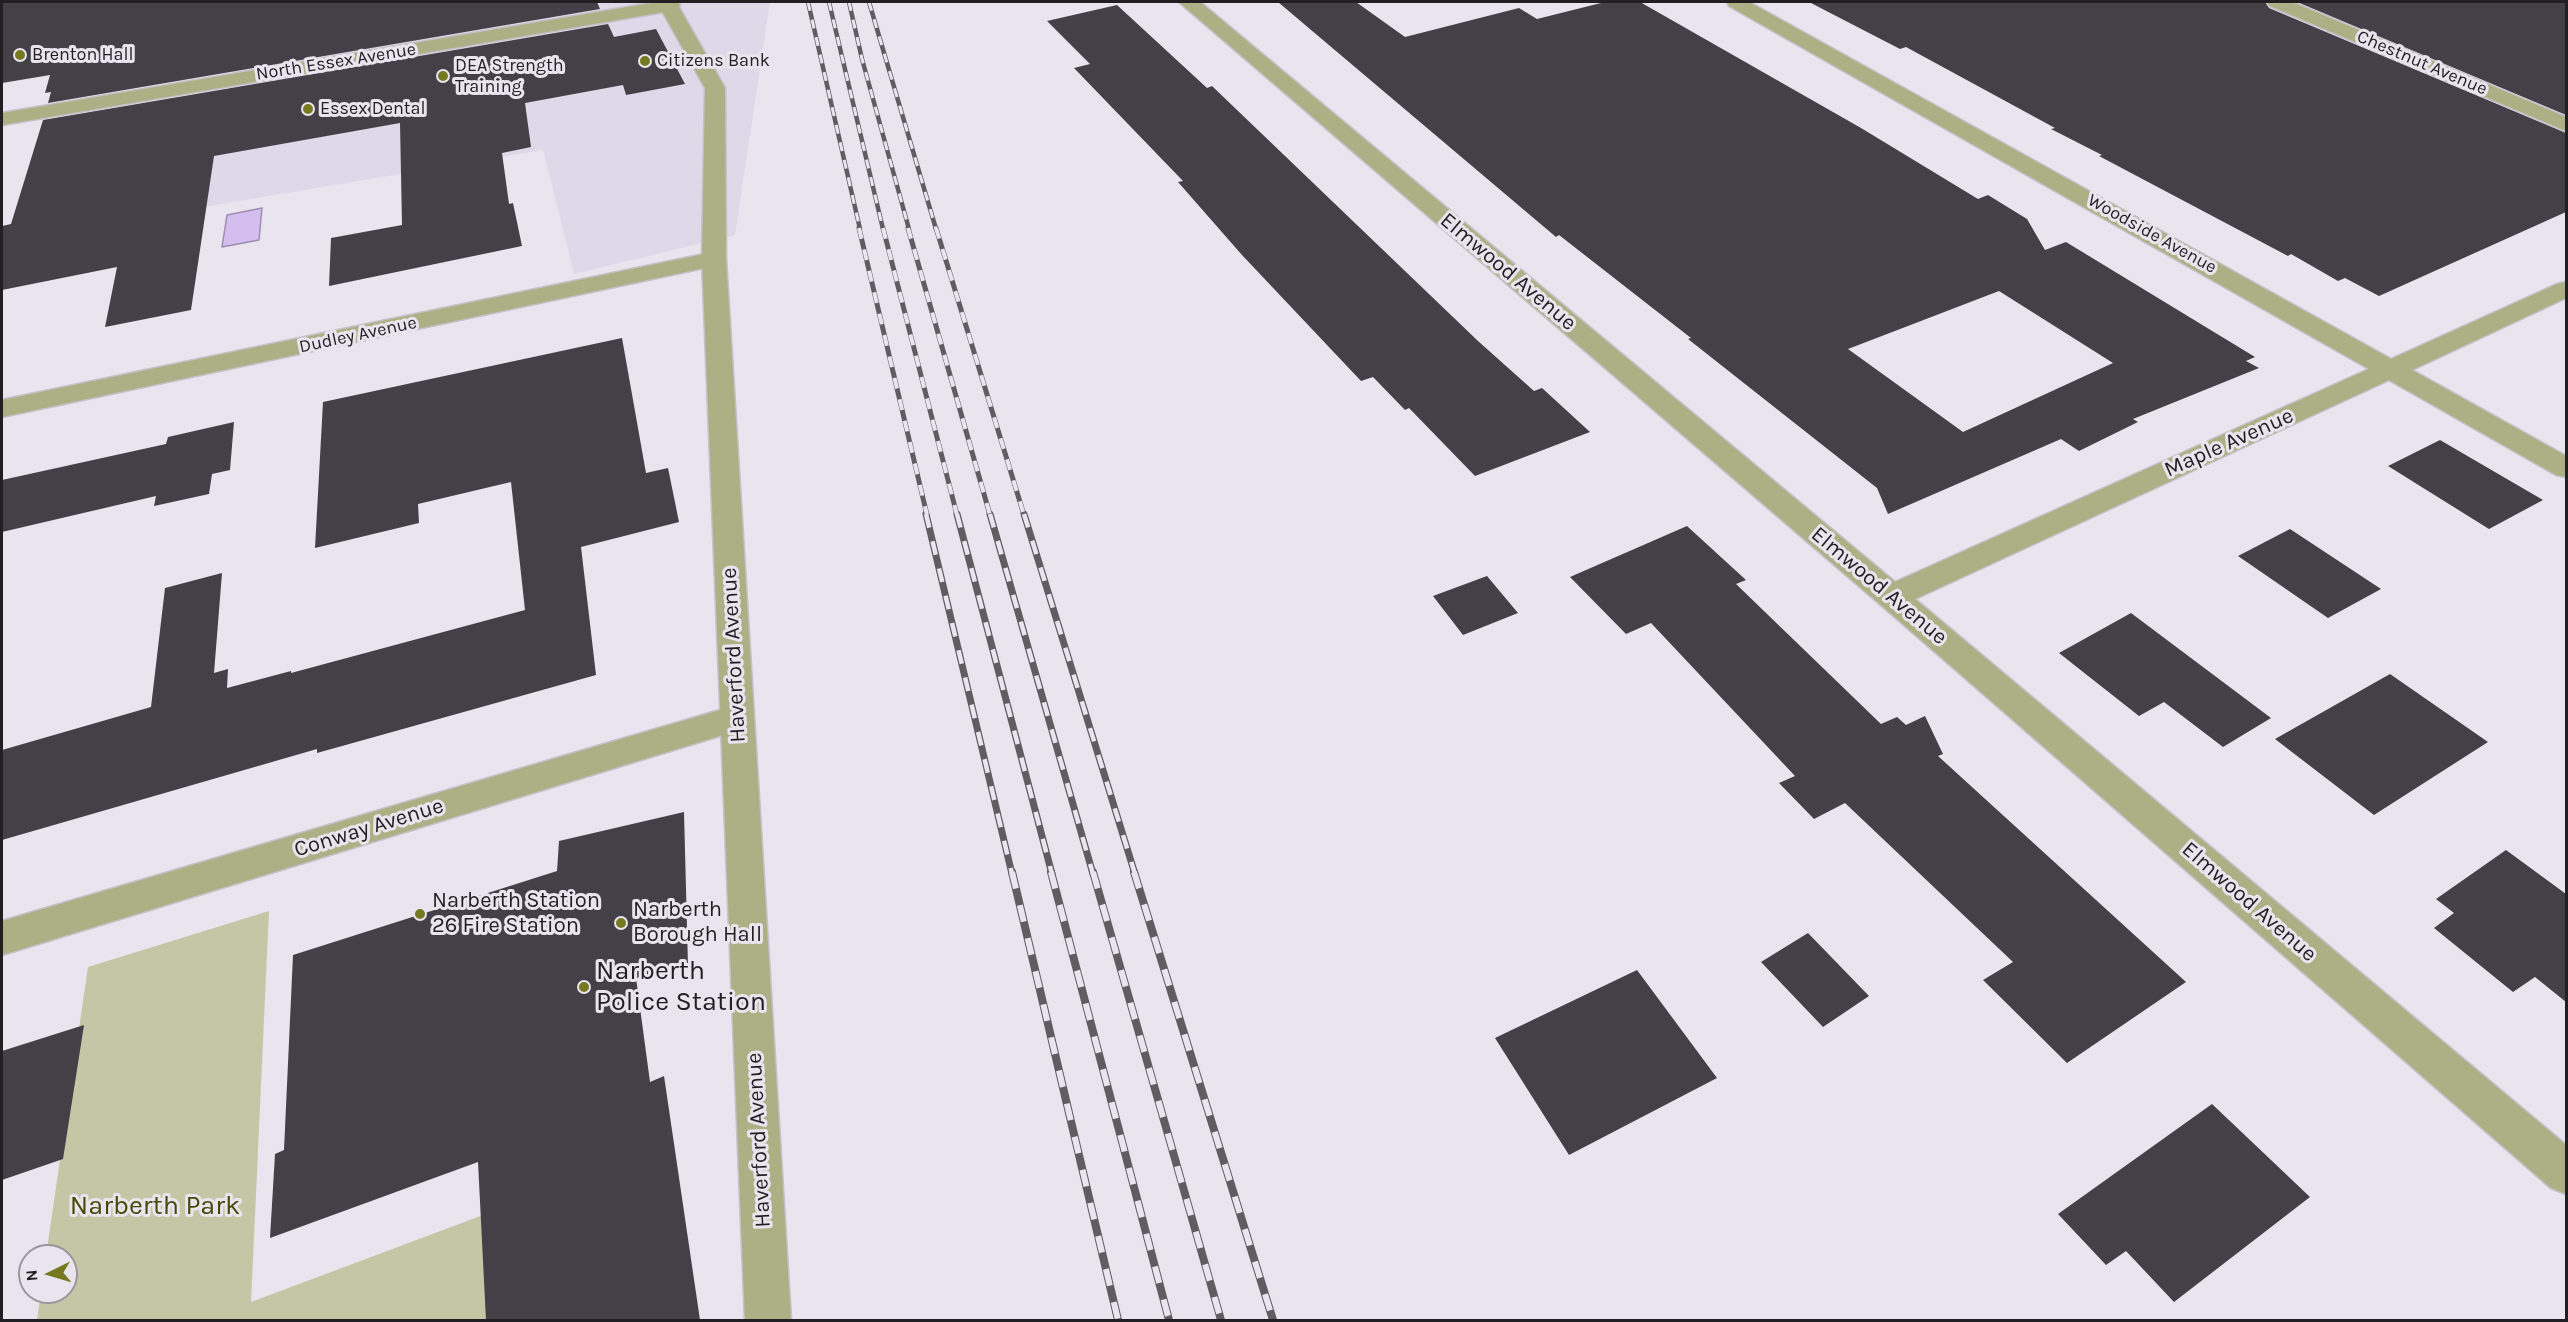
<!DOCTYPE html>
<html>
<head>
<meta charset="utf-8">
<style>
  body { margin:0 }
  #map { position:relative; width:2568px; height:1322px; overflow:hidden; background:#e9e5ee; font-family:Karla,sans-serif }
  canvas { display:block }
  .frame { position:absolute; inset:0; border:3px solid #201f22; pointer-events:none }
  .north { position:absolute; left:18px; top:1244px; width:60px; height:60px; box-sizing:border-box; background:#e9e5ee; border:2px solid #99969c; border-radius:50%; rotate:265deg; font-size:16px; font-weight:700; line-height:24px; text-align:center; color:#201f22 }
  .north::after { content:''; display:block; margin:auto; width:21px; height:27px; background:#777920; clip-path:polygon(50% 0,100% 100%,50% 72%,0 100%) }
</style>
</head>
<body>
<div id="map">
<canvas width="2568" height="1322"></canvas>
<div class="frame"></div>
<div class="north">N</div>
</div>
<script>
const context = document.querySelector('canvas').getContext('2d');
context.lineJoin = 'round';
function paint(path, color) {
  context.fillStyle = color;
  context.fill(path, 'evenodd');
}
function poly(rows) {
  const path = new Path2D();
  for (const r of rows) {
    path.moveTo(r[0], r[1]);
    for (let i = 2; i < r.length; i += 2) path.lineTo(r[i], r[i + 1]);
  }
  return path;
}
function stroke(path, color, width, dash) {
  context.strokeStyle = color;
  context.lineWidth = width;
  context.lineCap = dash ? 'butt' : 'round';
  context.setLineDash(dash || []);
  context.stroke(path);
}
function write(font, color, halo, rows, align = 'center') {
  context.font = font + ' Karla,sans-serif';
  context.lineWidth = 6;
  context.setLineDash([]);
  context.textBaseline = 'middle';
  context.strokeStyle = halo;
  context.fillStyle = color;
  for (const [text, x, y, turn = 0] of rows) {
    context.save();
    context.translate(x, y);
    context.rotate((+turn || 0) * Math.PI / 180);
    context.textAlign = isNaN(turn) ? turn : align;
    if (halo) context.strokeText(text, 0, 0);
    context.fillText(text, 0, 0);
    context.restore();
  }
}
const built = poly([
  [248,2,770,2,735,235,574,274,543,150,120,221,227,93]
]);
const green = poly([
  [269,911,251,1302,662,1148,662,1320,37,1320,41,1292,66,1292,66,1256,46,1256,88,967]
]);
const water = poly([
  [262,208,259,240,222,247,227,215,262,208]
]);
const building = poly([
  [2,2,597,2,600,9,48,103,51,92,45,93,50,75,2,83],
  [1278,2,1356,2,1405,37,1519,8,1537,19,1605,2,1640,2,1861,128,1978,199,1988,195,2027,219,2045,250,2066,242,2255,357,2246,361,2259,368,2133,419,2138,422,2079,451,2061,439,1888,514,1877,488,1688,339,1691,338,1559,235,1556,237],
  [1999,291,2113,363,1963,432,1848,349],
  [1809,2,2265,2,2269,8,2566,133,2566,212,2379,296,2345,278,2338,281,2291,254,2288,256,2099,156,2102,155,2051,129,2055,128,1906,47,1900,49],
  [2297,2,2566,2,2566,115],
  [1117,5,1207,88,1212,86,1478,341,1534,391,1542,388,1590,432,1475,476,1409,408,1405,410,1373,377,1361,381,1242,255,1178,182,1183,181,1074,68,1090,64,1047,21],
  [608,24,614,37,656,29,685,84,626,95,623,85,525,103,531,147,502,153,509,204,513,203,522,246,329,286,331,238,402,225,400,123,214,156,191,310,105,327,117,267,2,290,2,226,11,224,43,120],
  [622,338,646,473,668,468,679,522,581,547,596,675,317,753,317,749,2,840,2,750,151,707,165,588,222,573,214,673,228,669,227,688,291,671,291,673,525,610,511,482,418,504,419,523,315,548,323,402],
  [234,422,230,470,212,474,209,494,154,506,156,496,2,532,2,480,166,444,168,437],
  [2440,440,2543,500,2489,529,2388,466],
  [1687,526,1746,580,1736,584,1881,724,1897,717,1906,725,1925,716,1943,754,1938,756,2186,982,2067,1063,1983,980,2013,962,1845,803,1814,819,1779,783,1795,776,1651,623,1626,634,1570,577],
  [2290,529,2381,589,2328,618,2238,556],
  [1487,576,1518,613,1463,635,1433,596],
  [2131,613,2271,718,2223,747,2164,702,2139,716,2059,653],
  [2390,674,2488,742,2374,815,2275,739],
  [684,812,688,966,636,978,650,1082,664,1076,700,1320,486,1320,478,1162,270,1238,275,1154,284,1150,293,955,557,871,559,841],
  [2506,850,2566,894,2566,1002,2535,977,2513,992,2434,928,2454,913,2436,899],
  [1808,933,1869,996,1823,1027,1761,962],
  [1637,970,1717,1078,1569,1155,1495,1038],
  [84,1025,63,1159,2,1180,2,1051],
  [2212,1104,2310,1197,2174,1302,2126,1251,2106,1265,2058,1214]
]);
const minor = poly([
  [657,2,677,2,680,5,677,9,670,11,2,125,2,113,657,2],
  [1179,2,1200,2,1895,582,2369,369,1729,6,1727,2,1749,2,2391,359,2557,284,2566,282,2566,298,2412,370,2566,456,2566,477,2556,475,2389,380,1915,599,2566,1145,2566,1194,2551,1188,1881,605,1179,2],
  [2267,2,2292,2,2566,117,2566,131,2270,6,2267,2],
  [714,252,723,254,726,259,723,264,2,417,2,400,714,252],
  [737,705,749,709,754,718,749,727,2,955,2,921,737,705]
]);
const tertiary = poly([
  [657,2,676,2,725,88,726,259,791,1320,745,1320,702,259,705,88,657,2]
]);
const railFar3 = poly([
  [808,2,860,229],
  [829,2,883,229],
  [849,2,862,59,909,229],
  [869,2,936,229]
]);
const railFar2 = poly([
  [859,228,927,515],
  [883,228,957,515],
  [908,228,990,515],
  [936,228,1024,515]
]);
const railFar1 = poly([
  [926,514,1012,874],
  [957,514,1052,874],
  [990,514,1093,874],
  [1024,514,1135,874]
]);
const rail = poly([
  [1012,872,1118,1320],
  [1051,872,1169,1320],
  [1093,872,1221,1320],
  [1134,872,1273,1320]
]);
const markers = [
  [20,55,6,"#777920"],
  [645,61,6,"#777920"],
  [443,76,6,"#777920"],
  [308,109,6,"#777920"],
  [420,914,6,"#777920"],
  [621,923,6,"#777920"],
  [584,987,6,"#777920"]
];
const farPoinames = [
  ["Brenton Hall",32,55],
  ["Citizens Bank",657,61],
  ["DEA Strength",455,66],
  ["Training",455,87],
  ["Essex Dental",320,109]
];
const farStreetnames = [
  ["North Essex Avenue",336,62,-9],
  ["Chestnut Avenue",2422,63,23],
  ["Woodside Avenue",2152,234,29],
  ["Dudley Avenue",358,335,-12]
];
const streetNames = [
  ["Elmwood Avenue",1508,272,40],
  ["Maple Avenue",2229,443,-24],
  ["Elmwood Avenue",1879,586,40],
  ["Haverford Avenue",734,655,-93],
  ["Conway Avenue",369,828,-17],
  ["Elmwood Avenue",2249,902,41],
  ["Haverford Avenue",759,1140,-93]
];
const poiNames = [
  ["Narberth Station",432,901],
  ["26 Fire Station",432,926],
  ["Narberth",633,910],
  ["Borough Hall",633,935]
];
const nearPoinames = [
  ["Narberth",596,971],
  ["Police Station",596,1002]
];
const nearParknames = [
  ["Narberth Park",155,1206]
];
paint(built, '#dfd8e8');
paint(green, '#c4c6a5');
paint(water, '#d4bdef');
stroke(water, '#9e8eb2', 1.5);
paint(building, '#434047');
stroke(minor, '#c5c1c9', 3);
stroke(tertiary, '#c5c1c9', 3);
paint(minor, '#adb084');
paint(tertiary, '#adb084');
stroke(railFar3, '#5f5d62', 4.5);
stroke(railFar2, '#5f5d62', 5);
stroke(railFar1, '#5f5d62', 7);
stroke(rail, '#5f5d62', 8);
stroke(railFar3, '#e9e5ee', 3, [9]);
stroke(railFar2, '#e9e5ee', 4, [11]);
stroke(railFar1, '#e9e5ee', 4.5, [14]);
stroke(rail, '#e9e5ee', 6, [17]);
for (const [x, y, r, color] of markers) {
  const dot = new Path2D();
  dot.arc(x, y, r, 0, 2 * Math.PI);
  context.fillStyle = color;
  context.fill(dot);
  stroke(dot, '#e9e5ee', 2);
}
write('18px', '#201f22', '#e9e5ee', farPoinames, 'left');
write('18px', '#201f22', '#e9e5ee', farStreetnames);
write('22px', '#201f22', '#e9e5ee', streetNames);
write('22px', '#201f22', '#e9e5ee', poiNames, 'left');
write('27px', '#201f22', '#e9e5ee', nearPoinames, 'left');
write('27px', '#474805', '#e9e5ee', nearParknames);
</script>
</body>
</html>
